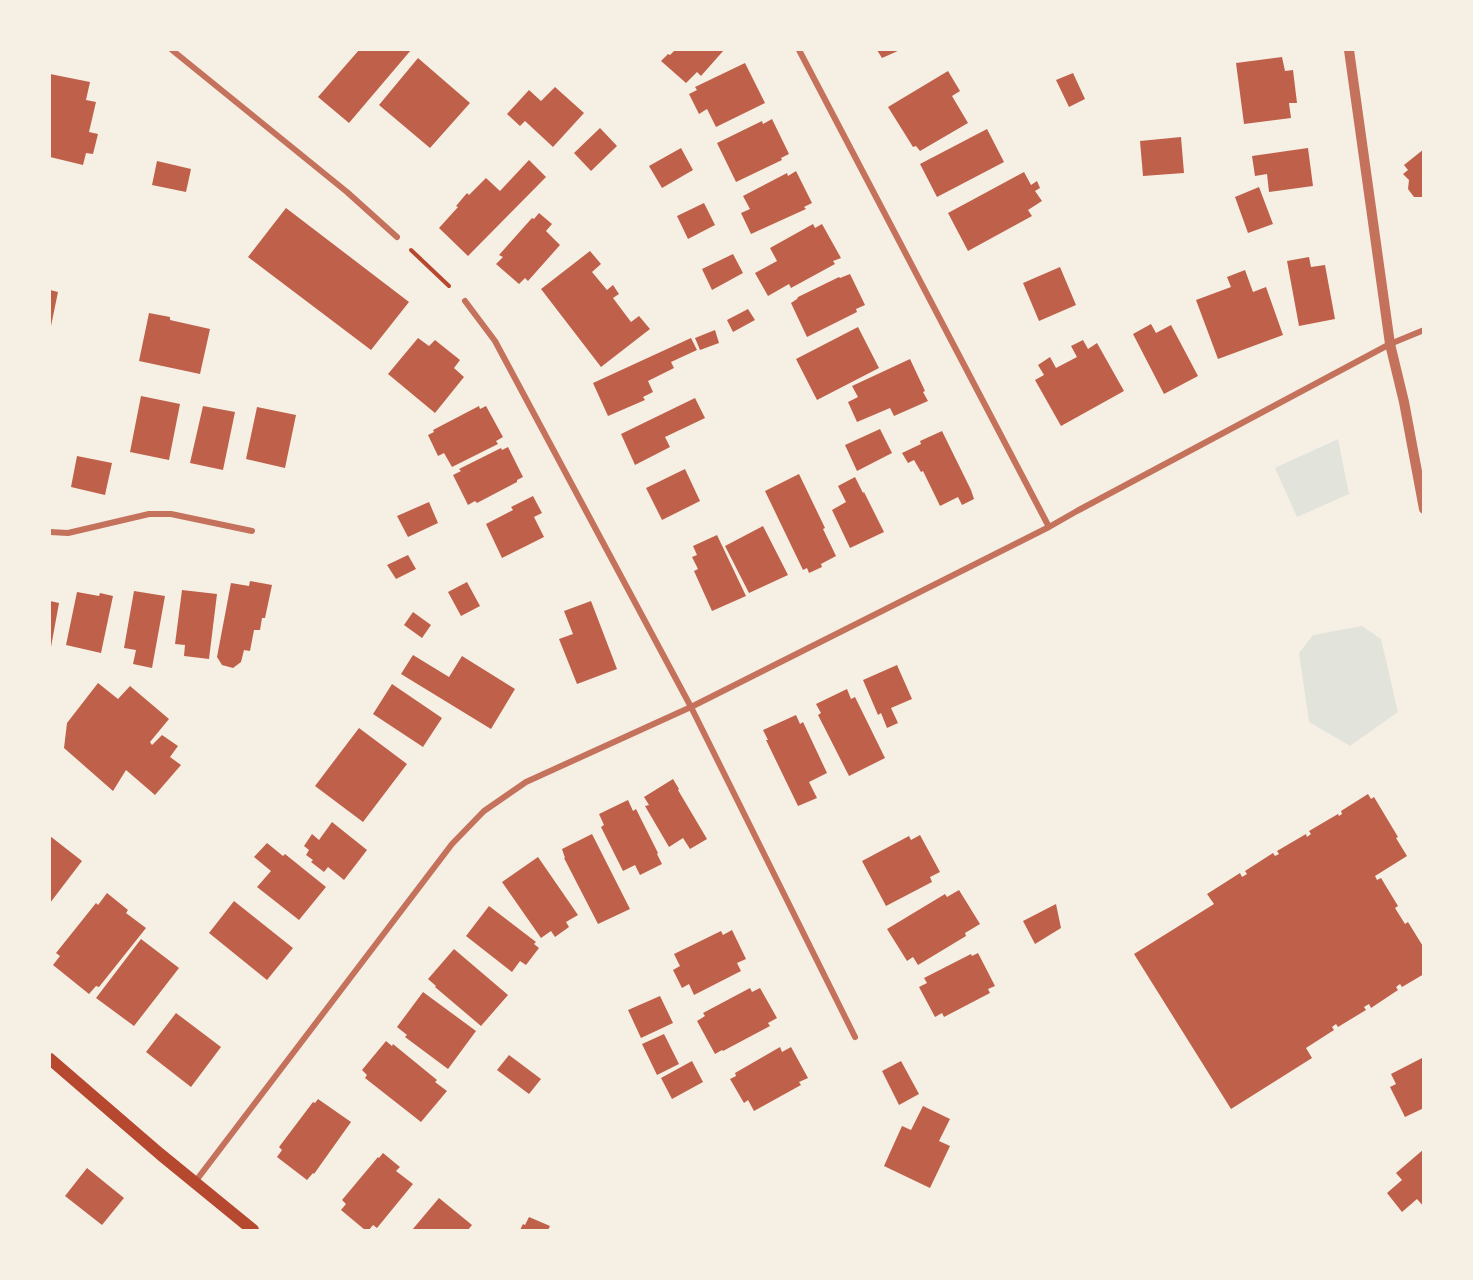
<!DOCTYPE html>
<html>
<head>
<meta charset="utf-8">
<style>
  body { margin:0 }
  #map { position:relative; width:1473px; height:1280px; overflow:hidden; background:#f6efe4; font-family:Inter,sans-serif }
  canvas { display:block }
  .frame { position:absolute; inset:0; border:51px solid #f6efe4; pointer-events:none }
</style>
</head>
<body>
<div id="map">
<canvas width="1473" height="1280"></canvas>
<div class="frame"></div>
</div>
<script>
const context = document.querySelector('canvas').getContext('2d');
context.lineJoin = 'round';
function paint(path, color) {
  context.fillStyle = color;
  context.fill(path, 'evenodd');
}
function poly(rows) {
  const path = new Path2D();
  for (const r of rows) {
    path.moveTo(r[0], r[1]);
    for (let i = 2; i < r.length; i += 2) path.lineTo(r[i], r[i + 1]);
  }
  return path;
}
function stroke(path, color, width, dash) {
  context.strokeStyle = color;
  context.lineWidth = width;
  context.lineCap = dash ? 'butt' : 'round';
  context.setLineDash(dash || []);
  context.stroke(path);
}
const green = poly([
  [1338,439,1349,494,1297,517,1275,468],
  [1362,626,1381,639,1398,712,1350,746,1309,722,1299,653,1313,635]
]);
const building = poly([
  [359,50,411,50,349,123,318,97],
  [675,50,724,50,701,76,697,72,686,83,661,61,668,54,670,55],
  [877,50,900,50,882,58],
  [1282,57,1285,71,1293,70,1297,103,1289,103,1291,118,1244,124,1236,63],
  [418,58,470,103,430,148,379,105],
  [745,63,765,103,716,127,707,109,699,114,689,94,697,90,695,87],
  [948,71,960,91,952,96,968,123,920,151,916,146,913,147,888,107],
  [1073,73,1085,99,1069,107,1056,80],
  [50,74,90,82,86,100,96,102,89,132,98,134,93,154,86,153,83,165,50,157],
  [555,87,584,113,553,147,525,121,520,126,507,114,529,90,541,101],
  [772,119,789,154,781,158,782,160,736,182,717,143,762,121,763,124],
  [600,128,617,146,591,171,574,153],
  [987,129,1004,162,937,197,920,164],
  [1181,137,1184,173,1143,176,1140,141],
  [681,148,693,170,662,188,649,166],
  [1308,148,1313,186,1269,192,1267,174,1255,176,1252,156],
  [1424,149,1424,197,1414,197,1408,189,1409,180,1403,174,1408,170,1404,165],
  [529,160,546,177,468,256,439,228,458,207,456,206,467,193,469,195,486,178,500,191],
  [157,161,191,169,186,192,152,185],
  [796,171,812,203,804,207,806,209,751,234,741,213,750,209,743,196,787,173,788,176],
  [1024,172,1031,185,1037,181,1040,188,1035,191,1042,201,1028,210,1032,216,968,251,948,213],
  [1259,187,1273,224,1248,233,1235,197],
  [704,203,715,225,688,239,677,216],
  [286,208,409,302,371,350,248,257],
  [539,213,552,224,546,231,560,245,528,281,525,278,519,284,496,264,503,257,499,255,532,218,534,219],
  [813,224,815,228,822,224,841,258,833,261,835,264,791,288,789,284,768,296,755,273,777,261,770,248],
  [590,251,601,264,592,272,607,290,613,285,619,294,613,298,631,322,639,316,650,329,601,367,541,289],
  [733,254,743,273,712,290,702,269],
  [1309,257,1311,267,1325,265,1335,319,1299,326,1287,261],
  [1060,267,1076,305,1039,321,1023,283],
  [1245,270,1253,292,1266,287,1283,335,1218,359,1196,300,1231,287,1227,277],
  [850,274,865,305,856,309,857,312,807,337,791,303,797,299,798,297,839,277,840,278],
  [50,290,58,292,51,326,50,326],
  [748,309,755,320,733,332,727,320],
  [149,313,170,317,170,320,210,329,200,374,139,361],
  [1151,324,1156,333,1171,325,1198,376,1164,394,1133,334],
  [858,327,879,368,817,400,796,359],
  [715,330,719,343,700,350,695,338],
  [418,338,429,346,435,340,460,360,454,368,464,377,435,413,388,374],
  [691,338,697,350,671,362,674,368,648,381,653,392,643,397,645,400,608,416,593,383],
  [1083,340,1088,349,1097,343,1124,391,1061,426,1035,380,1044,375,1038,365,1050,357,1056,368,1077,357,1071,346],
  [910,359,925,391,923,392,928,401,894,416,890,408,857,422,848,402,858,397,852,386],
  [141,396,180,404,169,460,130,452],
  [695,398,705,418,665,437,670,447,635,465,621,434],
  [203,406,235,412,223,470,190,463],
  [479,406,480,409,486,406,503,437,496,441,498,444,452,467,444,453,438,456,428,435,434,432,433,430],
  [257,407,296,415,285,468,246,459],
  [880,429,892,453,857,471,845,445],
  [942,431,971,490,974,499,962,505,958,497,940,506,923,471,921,472,914,460,908,463,902,453,921,444,920,441],
  [508,447,523,477,517,480,517,482,477,503,475,501,468,505,453,475,461,471,459,469,501,448,502,450],
  [77,456,112,463,105,495,71,487],
  [685,469,700,501,662,520,646,488],
  [799,474,825,528,823,529,836,556,821,564,822,567,809,573,807,568,803,570,765,491],
  [855,477,863,493,864,492,884,532,850,548,832,510,846,502,838,486],
  [533,496,542,513,534,517,544,537,502,558,486,524,513,510,511,507],
  [429,502,438,523,408,537,397,516],
  [763,526,788,575,749,593,725,546],
  [717,535,746,596,712,611,694,571,698,569,692,557,697,555,693,546],
  [408,555,416,569,396,579,387,565],
  [250,581,272,585,265,618,262,618,260,630,254,630,250,651,244,650,241,662,233,668,222,665,217,657,231,583,249,586],
  [467,582,480,606,461,616,448,592],
  [182,590,217,594,209,659,184,656,185,645,175,644],
  [134,591,165,596,152,668,133,664,136,650,124,648],
  [77,592,99,596,100,593,113,596,101,653,66,645],
  [50,601,59,603,51,647,50,646],
  [591,601,617,669,577,684,559,639,573,634,564,611],
  [413,612,431,625,422,638,404,625],
  [413,655,449,677,462,656,515,689,491,729,401,674],
  [897,665,912,699,891,708,898,723,887,728,881,713,878,715,863,680],
  [98,683,118,699,130,686,169,719,150,742,152,745,162,735,178,746,170,757,181,765,155,795,126,770,113,791,64,748,67,723],
  [392,684,442,718,423,747,373,714],
  [847,689,851,699,855,697,885,758,849,776,818,715,821,713,816,704],
  [796,715,800,724,803,722,827,773,809,782,817,798,798,806,766,740,768,740,763,730],
  [359,728,407,764,363,822,315,786],
  [673,779,679,789,678,790,707,839,690,849,683,838,669,847,645,806,649,805,644,797],
  [1368,794,1371,799,1374,797,1398,837,1396,838,1407,856,1375,876,1377,880,1381,878,1398,906,1395,908,1405,924,1408,922,1424,948,1424,974,1402,987,1400,984,1396,987,1398,990,1371,1008,1369,1004,1364,1007,1366,1010,1338,1027,1336,1024,1332,1027,1334,1030,1306,1048,1312,1058,1231,1109,1134,954,1214,904,1207,894,1240,873,1242,877,1247,874,1245,871,1273,853,1275,856,1279,854,1277,851,1306,834,1307,837,1311,834,1309,831,1338,814,1339,816,1342,814,1341,811],
  [628,800,633,811,636,809,658,853,657,854,662,864,640,875,635,865,623,871,601,827,604,825,599,814],
  [332,822,367,850,344,880,328,867,324,872,311,862,313,860,306,855,309,850,304,846,312,834,319,840],
  [592,834,630,909,598,924,564,858,565,858,562,849],
  [920,835,940,872,930,877,932,882,886,906,862,861,909,836,911,840],
  [50,836,82,861,50,903],
  [267,843,283,856,285,854,326,887,299,920,257,887,271,871,254,857],
  [538,857,578,915,566,922,569,927,555,937,551,931,541,938,502,882],
  [959,890,980,924,965,933,966,936,918,965,913,957,907,961,887,929,945,894,947,897],
  [107,893,128,910,126,913,146,928,99,987,96,986,89,994,53,965,60,956,56,953,96,903,98,905],
  [234,901,293,948,267,980,209,933],
  [1056,904,1061,928,1035,944,1023,921],
  [489,906,536,942,534,944,539,948,526,965,520,961,512,972,466,936],
  [732,930,746,959,737,963,741,971,694,995,689,984,682,988,673,970,680,966,674,954,721,931,723,935],
  [141,939,179,968,134,1026,96,998],
  [454,949,508,995,481,1026,435,987,436,986,428,979],
  [978,953,995,986,988,989,990,993,944,1017,942,1013,935,1017,919,987,927,983,924,978,971,954,972,956],
  [750,988,752,992,760,988,777,1018,768,1023,770,1026,723,1051,722,1050,715,1054,697,1021,705,1016,703,1013],
  [423,992,476,1031,448,1069,405,1037,407,1035,397,1027],
  [660,996,673,1023,641,1038,628,1010],
  [176,1013,221,1047,191,1087,146,1052],
  [664,1034,679,1064,657,1075,642,1044],
  [386,1041,392,1046,393,1044,437,1080,435,1082,447,1091,421,1122,365,1078,367,1075,362,1070],
  [780,1047,782,1052,791,1047,808,1078,799,1082,801,1085,754,1111,748,1100,744,1103,730,1079,736,1076,735,1073],
  [509,1055,541,1079,529,1094,497,1070],
  [1424,1057,1424,1108,1405,1117,1390,1087,1396,1084,1391,1074],
  [692,1061,703,1082,672,1099,661,1078],
  [901,1061,919,1094,899,1105,882,1071],
  [318,1099,351,1122,314,1174,313,1173,307,1180,277,1157,282,1150,279,1147,313,1102,315,1103],
  [923,1106,950,1119,939,1141,950,1146,930,1188,884,1166,902,1126,911,1130],
  [1424,1149,1424,1207,1417,1199,1402,1212,1387,1193,1402,1180,1396,1173],
  [383,1153,400,1167,396,1171,413,1184,377,1228,373,1225,369,1230,365,1230,341,1210,346,1204,342,1200,378,1157,379,1158],
  [87,1168,124,1198,102,1225,65,1196],
  [439,1198,472,1225,468,1230,412,1230],
  [529,1217,550,1226,548,1230,520,1230,523,1224,525,1225]
]);
const path = poly([
  [411,250,449,286]
]);
const minor = poly([
  [172,50,347,192,397,237],
  [799,50,1049,527],
  [465,301,495,341,691,707,855,1037],
  [50,532,68,533,149,514,171,514,252,531],
  [195,1182,452,844,484,811,526,782,691,707,1049,527,1077,511,1390,344,1424,330]
]);
const tertiary = poly([
  [1349,50,1390,344,1404,402,1424,509]
]);
const secondary = poly([
  [50,1059,160,1154,253,1230]
]);
paint(green, '#e2e4dc');
paint(building, '#bf614a');
stroke(path, '#b5482f', 4);
stroke(minor, '#c5725c', 6);
stroke(tertiary, '#c5725c', 10);
stroke(secondary, '#b5482f', 12);
</script>
</body>
</html>
